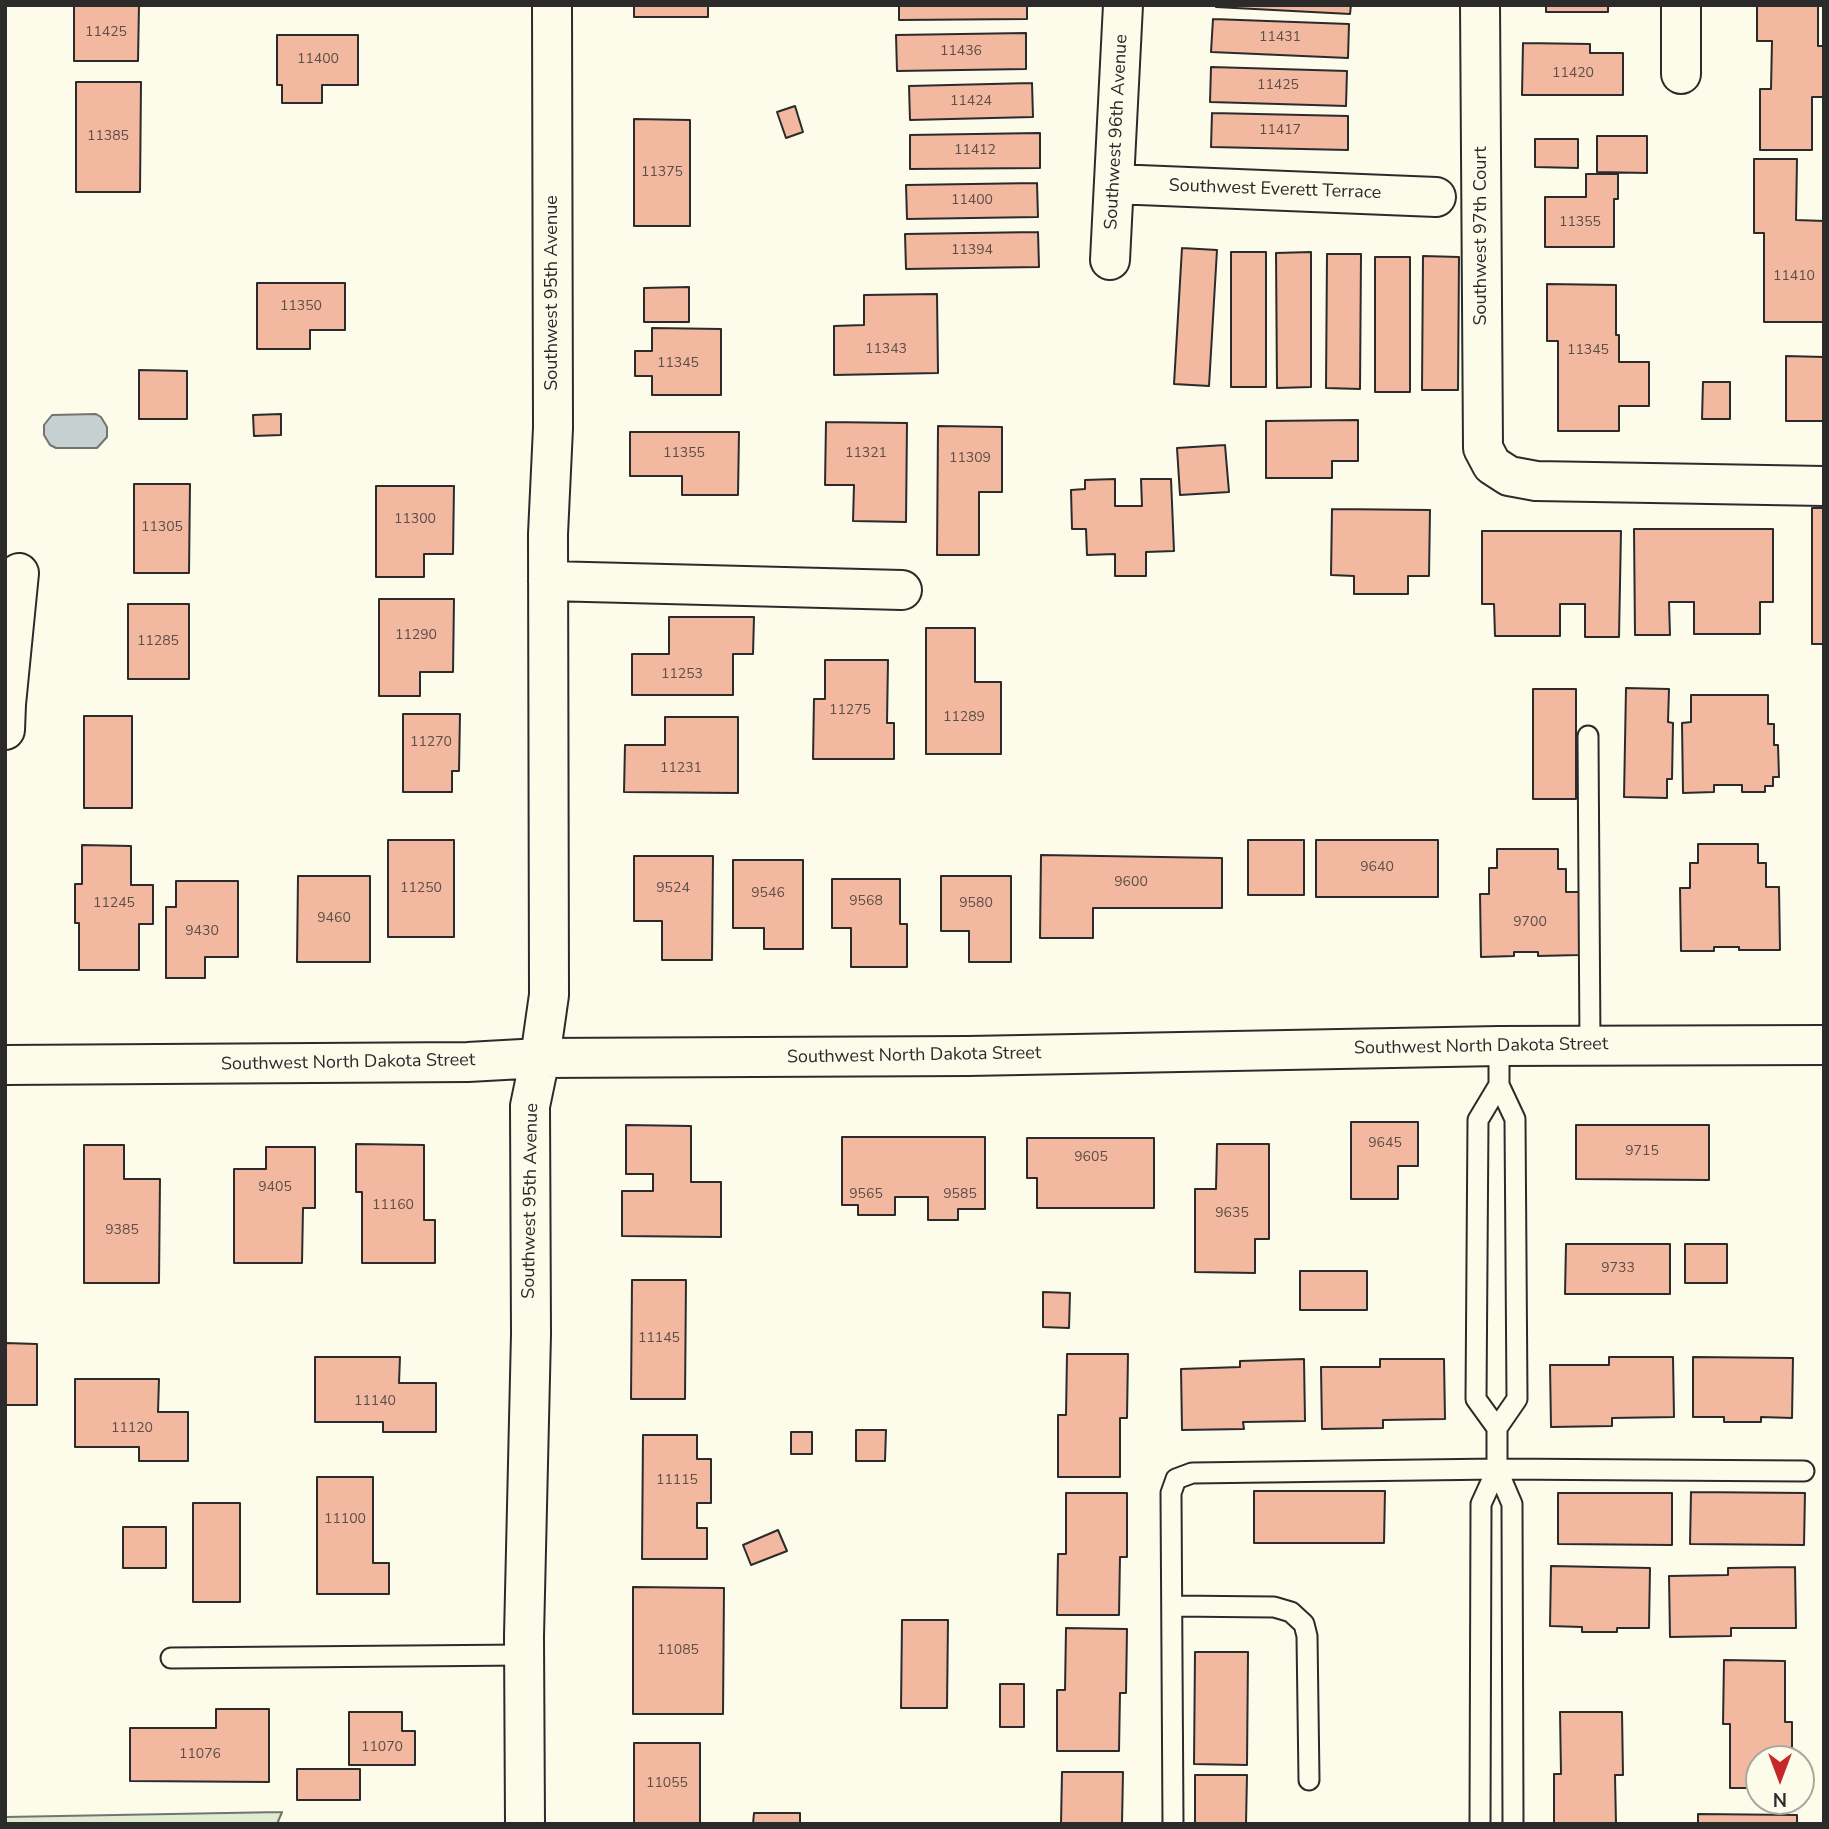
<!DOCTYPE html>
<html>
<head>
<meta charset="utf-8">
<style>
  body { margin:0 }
  #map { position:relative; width:1829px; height:1829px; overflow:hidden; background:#fdfbea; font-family:"Nunito Sans",sans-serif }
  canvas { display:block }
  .frame { position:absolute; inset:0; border:7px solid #2b2b2b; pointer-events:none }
  .north { position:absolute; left:1745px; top:1745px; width:70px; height:70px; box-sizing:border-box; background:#fdfbea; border:2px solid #a9a89e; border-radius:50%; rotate:180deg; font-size:19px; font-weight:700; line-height:28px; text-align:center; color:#2b2b2b }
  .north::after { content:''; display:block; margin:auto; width:24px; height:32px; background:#c62828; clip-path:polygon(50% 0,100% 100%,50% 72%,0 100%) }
</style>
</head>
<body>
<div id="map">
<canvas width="1829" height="1829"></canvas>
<div class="frame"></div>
<div class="north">N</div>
</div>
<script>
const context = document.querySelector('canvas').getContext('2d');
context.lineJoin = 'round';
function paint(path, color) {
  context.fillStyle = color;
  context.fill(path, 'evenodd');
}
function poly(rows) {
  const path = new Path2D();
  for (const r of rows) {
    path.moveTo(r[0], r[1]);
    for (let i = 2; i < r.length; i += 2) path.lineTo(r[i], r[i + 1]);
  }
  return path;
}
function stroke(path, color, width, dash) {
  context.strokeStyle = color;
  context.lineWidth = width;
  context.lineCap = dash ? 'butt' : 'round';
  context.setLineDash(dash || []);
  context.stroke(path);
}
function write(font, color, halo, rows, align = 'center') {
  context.font = font + ' "Nunito Sans",sans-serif';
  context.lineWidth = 5;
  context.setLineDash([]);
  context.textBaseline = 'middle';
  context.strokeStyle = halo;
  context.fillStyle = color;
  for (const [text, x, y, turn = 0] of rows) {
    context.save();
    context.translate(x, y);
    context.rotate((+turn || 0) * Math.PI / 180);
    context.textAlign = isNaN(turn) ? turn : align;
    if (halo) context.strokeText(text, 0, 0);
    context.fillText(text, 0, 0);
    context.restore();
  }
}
const green = poly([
  [282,1812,277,1824,5,1824,5,1817,282,1812]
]);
const water = poly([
  [96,414,101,417,107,427,107,437,97,448,56,448,50,445,44,435,44,425,52,415,96,414]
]);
const building = poly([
  [74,5,139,5,138,61,74,61,74,5],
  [634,5,708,5,708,17,634,17,634,5],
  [899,5,1027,5,1027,19,899,20,899,5],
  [1216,5,1351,5,1350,14,1216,7,1216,5],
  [1546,5,1608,5,1608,12,1546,12,1546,5],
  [1757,5,1818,5,1818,46,1823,46,1823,97,1812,97,1812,150,1760,150,1760,89,1771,89,1772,41,1757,41,1757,5],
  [1213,19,1349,24,1348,58,1211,52,1213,19],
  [1026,33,1026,69,897,71,896,35,1026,33],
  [277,35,358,35,358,85,322,85,322,103,282,103,282,85,277,85,277,35],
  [1523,43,1590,44,1590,53,1623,53,1623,95,1522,95,1523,43],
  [1211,67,1347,71,1346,106,1210,102,1211,67],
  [76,82,141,82,140,192,76,192,76,82],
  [1032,83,1033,117,910,120,909,86,1032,83],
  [795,106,803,132,786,138,777,112,795,106],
  [1212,113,1348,116,1348,150,1211,147,1212,113],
  [634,119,690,120,690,226,634,226,634,119],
  [1040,133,1040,168,910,169,910,135,1040,133],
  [1597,136,1647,136,1647,173,1597,172,1597,136],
  [1535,139,1578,139,1578,168,1535,167,1535,139],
  [1754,159,1797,159,1796,220,1824,221,1824,322,1764,322,1764,233,1754,233,1754,159],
  [1586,174,1618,174,1618,199,1614,199,1614,247,1545,247,1545,197,1586,197,1586,174],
  [1037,183,1038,217,907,219,906,185,1037,183],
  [1038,232,1039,267,906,269,905,234,1038,232],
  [1182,248,1217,250,1209,386,1174,384,1182,248],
  [1231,252,1266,252,1266,387,1231,387,1231,252],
  [1311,252,1311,387,1277,388,1276,253,1311,252],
  [1327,254,1361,254,1360,389,1326,388,1327,254],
  [1423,256,1459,257,1458,390,1422,390,1423,256],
  [1375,257,1410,257,1410,392,1375,392,1375,257],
  [257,283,345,283,345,330,310,330,310,349,257,349,257,283],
  [1547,284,1616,285,1616,335,1619,335,1619,362,1649,362,1649,406,1619,406,1619,431,1558,431,1558,341,1547,341,1547,284],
  [689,287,689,322,644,322,644,288,689,287],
  [937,294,938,373,834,375,834,326,864,325,864,295,937,294],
  [652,328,721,329,721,395,652,395,652,376,635,376,635,351,652,351,652,328],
  [1786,356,1824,357,1824,421,1786,421,1786,356],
  [139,370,187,371,187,419,139,419,139,370],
  [1703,382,1730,382,1730,419,1702,419,1703,382],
  [281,414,281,435,254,436,253,415,281,414],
  [1358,420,1358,461,1332,461,1332,478,1266,478,1266,421,1358,420],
  [826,422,907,423,906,522,853,521,854,485,825,485,826,422],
  [938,426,1002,427,1002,492,979,492,979,555,937,555,938,426],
  [630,432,739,432,738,495,682,495,682,476,630,476,630,432],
  [1225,445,1229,492,1180,495,1177,448,1225,445],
  [1115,479,1115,506,1142,506,1141,479,1171,479,1174,551,1146,552,1146,576,1115,576,1115,554,1087,555,1086,529,1072,529,1071,490,1085,489,1085,480,1115,479],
  [134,484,190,484,189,573,134,573,134,484],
  [376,486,454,486,453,554,424,554,424,577,376,577,376,486],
  [1812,508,1824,508,1824,644,1812,644,1812,508],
  [1332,509,1430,510,1429,576,1408,576,1408,594,1354,594,1354,576,1331,575,1332,509],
  [1634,529,1773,529,1773,602,1760,602,1760,634,1694,634,1694,602,1669,602,1670,635,1635,635,1634,529],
  [1482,531,1621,531,1619,637,1585,637,1585,604,1560,604,1560,636,1495,636,1494,604,1482,604,1482,531],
  [379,599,454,599,453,672,420,672,420,696,379,696,379,599],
  [128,604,189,604,189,679,128,679,128,604],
  [669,617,754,617,753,654,733,654,733,695,632,695,632,654,669,654,669,617],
  [926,628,975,628,975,682,1001,682,1001,754,926,754,926,628],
  [825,660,888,660,887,723,894,723,894,759,813,759,814,699,825,699,825,660],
  [1626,688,1669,689,1668,722,1673,723,1672,779,1667,779,1667,798,1624,797,1626,688],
  [1533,689,1576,689,1576,799,1533,799,1533,689],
  [1691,695,1768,695,1768,724,1774,724,1774,745,1778,745,1779,777,1773,777,1773,786,1765,786,1765,792,1742,792,1742,785,1714,785,1714,792,1683,793,1682,723,1691,722,1691,695],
  [403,714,460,714,459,771,452,771,452,792,403,792,403,714],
  [84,716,132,716,132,808,84,808,84,716],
  [665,717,738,717,738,793,624,792,625,745,665,745,665,717],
  [388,840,454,840,454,937,388,937,388,840],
  [1248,840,1304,840,1304,895,1248,895,1248,840],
  [1316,840,1438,840,1438,897,1316,897,1316,840],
  [1698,844,1758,844,1758,863,1766,863,1766,887,1779,887,1780,950,1739,950,1739,947,1714,947,1714,951,1681,951,1680,888,1690,888,1690,863,1698,863,1698,844],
  [82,845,131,846,131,885,153,885,153,924,139,924,139,970,79,970,79,923,75,923,75,884,82,884,82,845],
  [1497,849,1558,849,1558,869,1566,869,1566,892,1579,892,1579,955,1538,956,1538,952,1514,952,1514,956,1481,957,1480,894,1489,894,1489,868,1497,868,1497,849],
  [1041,855,1222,858,1222,908,1093,908,1093,938,1040,938,1041,855],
  [634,856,713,856,712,960,662,960,662,921,634,921,634,856],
  [733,860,803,860,803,949,764,949,764,928,733,928,733,860],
  [298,876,370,876,370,962,297,962,298,876],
  [941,876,1011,876,1011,962,969,962,969,931,941,931,941,876],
  [832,879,900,879,900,924,907,924,907,967,851,967,851,928,832,928,832,879],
  [176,881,238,881,238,957,205,957,205,978,166,978,166,907,176,907,176,881],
  [1351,1122,1418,1122,1418,1166,1398,1166,1398,1199,1351,1199,1351,1122],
  [626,1125,691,1126,691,1182,721,1182,721,1237,622,1236,622,1191,653,1191,653,1174,626,1174,626,1125],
  [1576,1125,1709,1125,1709,1180,1576,1179,1576,1125],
  [842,1137,985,1137,985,1209,958,1209,958,1220,928,1220,928,1197,895,1197,895,1215,858,1215,858,1205,842,1205,842,1137],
  [1027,1138,1154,1138,1154,1208,1037,1208,1037,1178,1027,1178,1027,1138],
  [356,1144,424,1145,424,1220,435,1220,435,1263,362,1263,362,1192,356,1192,356,1144],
  [1217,1144,1269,1144,1269,1239,1255,1239,1255,1273,1195,1272,1195,1189,1216,1189,1217,1144],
  [84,1145,124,1145,124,1179,160,1179,159,1283,84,1283,84,1145],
  [266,1147,315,1147,315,1208,303,1208,302,1263,234,1263,234,1169,266,1169,266,1147],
  [1566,1244,1670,1244,1670,1294,1565,1294,1566,1244],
  [1685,1244,1727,1244,1727,1283,1685,1283,1685,1244],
  [1300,1271,1367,1271,1367,1310,1300,1310,1300,1271],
  [632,1280,686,1280,685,1399,631,1399,632,1280],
  [1043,1292,1070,1293,1069,1328,1043,1327,1043,1292],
  [5,1343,37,1344,37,1405,5,1405,5,1343],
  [1067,1354,1128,1354,1127,1418,1120,1418,1120,1477,1058,1477,1058,1415,1066,1415,1067,1354],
  [315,1357,400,1357,399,1383,436,1383,436,1432,383,1432,383,1422,315,1422,315,1357],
  [1609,1357,1673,1357,1674,1417,1612,1418,1612,1426,1551,1427,1550,1365,1609,1365,1609,1357],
  [1693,1357,1793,1358,1792,1418,1761,1417,1761,1422,1724,1422,1724,1417,1693,1417,1693,1357],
  [1304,1359,1305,1421,1243,1422,1244,1429,1182,1430,1181,1369,1240,1367,1240,1361,1304,1359],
  [1380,1359,1444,1359,1445,1419,1383,1420,1383,1428,1322,1429,1321,1367,1380,1367,1380,1359],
  [75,1379,159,1379,158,1412,188,1412,188,1461,139,1461,139,1447,75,1447,75,1379],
  [856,1430,886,1430,885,1461,856,1461,856,1430],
  [791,1432,812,1432,812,1454,791,1454,791,1432],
  [643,1435,697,1435,697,1459,711,1459,711,1503,697,1503,697,1528,707,1528,707,1559,642,1559,643,1435],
  [317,1477,373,1477,373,1563,389,1563,389,1594,317,1594,317,1477],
  [1254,1491,1385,1491,1384,1543,1254,1543,1254,1491],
  [1691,1492,1805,1493,1804,1545,1690,1544,1691,1492],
  [1066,1493,1127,1493,1127,1557,1120,1557,1119,1615,1057,1615,1058,1554,1066,1554,1066,1493],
  [1558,1493,1672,1493,1672,1545,1558,1544,1558,1493],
  [193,1503,240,1503,240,1602,193,1602,193,1503],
  [123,1527,166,1527,166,1568,123,1568,123,1527],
  [778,1530,787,1551,751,1565,743,1545,778,1530],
  [1551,1566,1650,1568,1649,1628,1617,1628,1617,1632,1582,1632,1582,1627,1550,1626,1551,1566],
  [1795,1567,1796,1628,1731,1628,1731,1636,1670,1637,1669,1576,1728,1575,1728,1568,1795,1567],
  [633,1587,724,1588,723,1714,633,1714,633,1587],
  [902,1620,948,1620,947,1708,901,1708,902,1620],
  [1066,1628,1127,1629,1126,1693,1120,1693,1119,1751,1057,1751,1057,1690,1065,1690,1066,1628],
  [1195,1652,1248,1652,1247,1765,1194,1764,1195,1652],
  [1724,1660,1785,1661,1785,1722,1792,1722,1792,1759,1759,1759,1759,1788,1730,1788,1730,1724,1723,1724,1724,1660],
  [1000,1684,1024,1684,1024,1727,1000,1727,1000,1684],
  [216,1709,269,1709,269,1782,130,1781,130,1728,216,1728,216,1709],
  [349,1712,402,1712,402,1731,415,1731,415,1765,349,1765,349,1712],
  [1560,1712,1622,1712,1623,1775,1615,1775,1616,1824,1554,1824,1554,1774,1561,1774,1560,1712],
  [634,1743,700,1743,700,1824,634,1824,634,1743],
  [297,1769,360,1769,360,1800,297,1800,297,1769],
  [1062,1772,1123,1772,1122,1824,1061,1824,1062,1772],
  [1195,1775,1247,1775,1246,1824,1195,1824,1195,1775],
  [754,1813,800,1813,800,1824,753,1824,754,1813],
  [1698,1814,1797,1815,1797,1824,1698,1824,1698,1814]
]);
const service = poly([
  [1588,736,1590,1046],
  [1499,1046,1499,1085,1515,1119,1517,1399,1497,1428,1497,1469,1804,1471],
  [1497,1428,1476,1399,1478,1120,1499,1085],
  [1497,1469,1512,1504,1513,1824],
  [1172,1606,1274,1607,1291,1612,1304,1624,1307,1636,1309,1780],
  [171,1658,524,1655],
  [1173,1824,1171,1493,1176,1479,1192,1473,1497,1469],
  [1480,1824,1481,1504,1497,1469]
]);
const minor = poly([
  [1480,5,1483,448,1492,465,1509,476,1536,481,1824,486],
  [1681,5,1681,74],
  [1114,184,1436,197],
  [1110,260,1123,5],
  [548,581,902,590],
  [5,730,6,704,19,573],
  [5,1065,468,1062,540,1058,968,1056,1499,1046,1824,1045],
  [525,1824,524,1636,531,1334,530,1106,540,1058,549,995,548,534,553,428,552,5]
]);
const numberNames = [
  ["11425",106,33],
  ["11431",1280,38],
  ["11436",961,52],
  ["11400",318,60],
  ["11420",1573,74],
  ["11425",1278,86],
  ["11424",971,102],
  ["11417",1280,131],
  ["11385",108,137],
  ["11412",975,151],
  ["11375",662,173],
  ["11400",972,201],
  ["11355",1580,223],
  ["11394",972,251],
  ["11410",1794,277],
  ["11350",301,307],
  ["11343",886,350],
  ["11345",1588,351],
  ["11345",678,364],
  ["11355",684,454],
  ["11321",866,454],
  ["11309",970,459],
  ["11300",415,520],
  ["11305",162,528],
  ["11290",416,636],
  ["11285",158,642],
  ["11253",682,675],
  ["11275",850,711],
  ["11289",964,718],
  ["11270",431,743],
  ["11231",681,769],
  ["9640",1377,868],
  ["9600",1131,883],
  ["11250",421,889],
  ["9524",673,889],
  ["9546",768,894],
  ["9568",866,902],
  ["11245",114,904],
  ["9580",976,904],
  ["9460",334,919],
  ["9700",1530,923],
  ["9430",202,932],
  ["9645",1385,1144],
  ["9715",1642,1152],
  ["9605",1091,1158],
  ["9405",275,1188],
  ["9565",866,1195],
  ["9585",960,1195],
  ["11160",393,1206],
  ["9635",1232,1214],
  ["9385",122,1231],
  ["9733",1618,1269],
  ["11145",659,1339],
  ["11140",375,1402],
  ["11120",132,1429],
  ["11115",677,1481],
  ["11100",345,1520],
  ["11085",678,1651],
  ["11070",382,1748],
  ["11076",200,1755],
  ["11055",667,1784]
];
const streetNames = [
  ["Southwest 96th Avenue",1117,132,-87],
  ["Southwest Everett Terrace",1275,190,2],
  ["Southwest 97th Court",1482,236,-90],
  ["Southwest 95th Avenue",553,293,-90],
  ["Southwest North Dakota Street",1481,1047,-1],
  ["Southwest North Dakota Street",914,1056,-1],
  ["Southwest North Dakota Street",348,1063,-1],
  ["Southwest 95th Avenue",531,1201,-89]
];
paint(green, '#deebd1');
stroke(green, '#74746e', 2);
paint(water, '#c7d0d0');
stroke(water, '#74746e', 2);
paint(building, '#f2b8a0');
stroke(building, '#2b2b2b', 2);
stroke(service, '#2b2b2b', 23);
stroke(minor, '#2b2b2b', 42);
stroke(service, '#fdfbea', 19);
stroke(minor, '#fdfbea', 38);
write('14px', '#5d4e48', null, numberNames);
write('18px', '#2b2b2b', '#fdfbea', streetNames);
</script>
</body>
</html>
